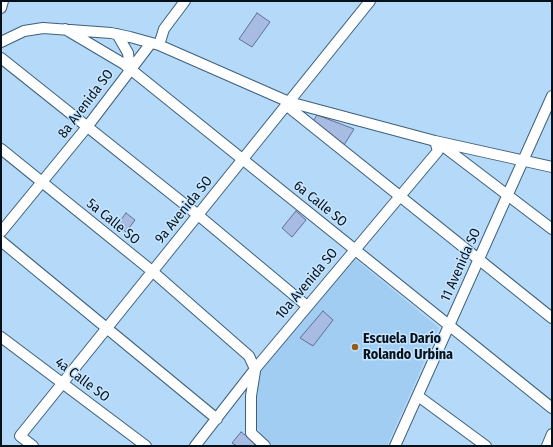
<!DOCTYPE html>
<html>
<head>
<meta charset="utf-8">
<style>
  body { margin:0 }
  #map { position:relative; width:553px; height:447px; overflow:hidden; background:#b4d9f9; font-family:"Fira Sans Condensed",sans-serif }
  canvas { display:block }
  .frame { position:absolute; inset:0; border:2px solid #04111b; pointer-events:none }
</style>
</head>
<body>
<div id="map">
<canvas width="553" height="447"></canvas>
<div class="frame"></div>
</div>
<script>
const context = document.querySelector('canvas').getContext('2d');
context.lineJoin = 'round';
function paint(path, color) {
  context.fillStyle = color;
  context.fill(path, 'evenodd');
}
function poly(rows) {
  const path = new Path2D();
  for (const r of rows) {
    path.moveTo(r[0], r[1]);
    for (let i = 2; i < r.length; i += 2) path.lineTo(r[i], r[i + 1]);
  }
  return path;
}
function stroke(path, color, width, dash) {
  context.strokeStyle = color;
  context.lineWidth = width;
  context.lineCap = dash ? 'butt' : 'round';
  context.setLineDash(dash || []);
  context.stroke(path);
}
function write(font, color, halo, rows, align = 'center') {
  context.font = font + ' "Fira Sans Condensed",sans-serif';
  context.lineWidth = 3;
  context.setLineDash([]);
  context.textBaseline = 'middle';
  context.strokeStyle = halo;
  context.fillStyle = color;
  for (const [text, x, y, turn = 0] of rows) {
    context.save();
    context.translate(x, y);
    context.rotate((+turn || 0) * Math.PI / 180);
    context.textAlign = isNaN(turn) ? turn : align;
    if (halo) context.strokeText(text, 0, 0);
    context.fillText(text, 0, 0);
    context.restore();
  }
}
const built = poly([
  [354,258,439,328,387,446,274,446,264,439,257,427,255,416,258,374,262,366]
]);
const building = poly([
  [257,13,270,22,252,47,239,39,257,13],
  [317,115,354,129,344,145,312,123,317,115],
  [296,211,306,220,292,237,282,228,296,211],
  [126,213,135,220,126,232,117,225,126,213],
  [323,311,333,320,313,346,300,338,323,311],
  [241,432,256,443,253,446,237,446,232,443,241,432]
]);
const minor = poly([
  [1,8,3,1],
  [65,29,124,64,552,408],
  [117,34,128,53,130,70],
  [1,42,24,31,43,28,111,33,130,37,159,45,289,102,435,141,552,167],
  [159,45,164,29,185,1],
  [1,58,198,215,307,306],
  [286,105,552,318],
  [439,143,552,229],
  [1,149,152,271,249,356,255,369],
  [1,232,87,127,151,43],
  [1,241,217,419],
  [1,337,146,446],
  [255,371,251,396,251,433,265,446],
  [418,396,486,446],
  [33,446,20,436,370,1],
  [195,446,255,369,438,151,435,141],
  [395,446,552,96],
  [547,446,552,434]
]);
const markers = [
  [355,347,4,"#955c19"]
];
const streetNames = [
  ["8a Avenida SO",86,104,-53],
  ["6a Calle SO",320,204,39],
  ["9a Avenida SO",184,210,-51],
  ["5a Calle SO",113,222,39],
  ["11 Avenida SO",461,265,-66],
  ["10a Avenida SO",307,284,-50],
  ["4a Calle SO",82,380,37]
];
const poiNames = [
  ["Escuela Darío",363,339],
  ["Rolando Urbina",363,355]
];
paint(built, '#a2cdf2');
paint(building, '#a8bbe2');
stroke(building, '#5e7093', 1);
stroke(minor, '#3e607b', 12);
stroke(minor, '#fff', 10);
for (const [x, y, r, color] of markers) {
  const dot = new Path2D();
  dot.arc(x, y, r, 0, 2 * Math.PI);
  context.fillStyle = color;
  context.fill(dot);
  stroke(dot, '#c7e5ff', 1.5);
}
write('14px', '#04111b', '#c7e5ff', streetNames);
write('bold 14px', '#04111b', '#c7e5ff', poiNames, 'left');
</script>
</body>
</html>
